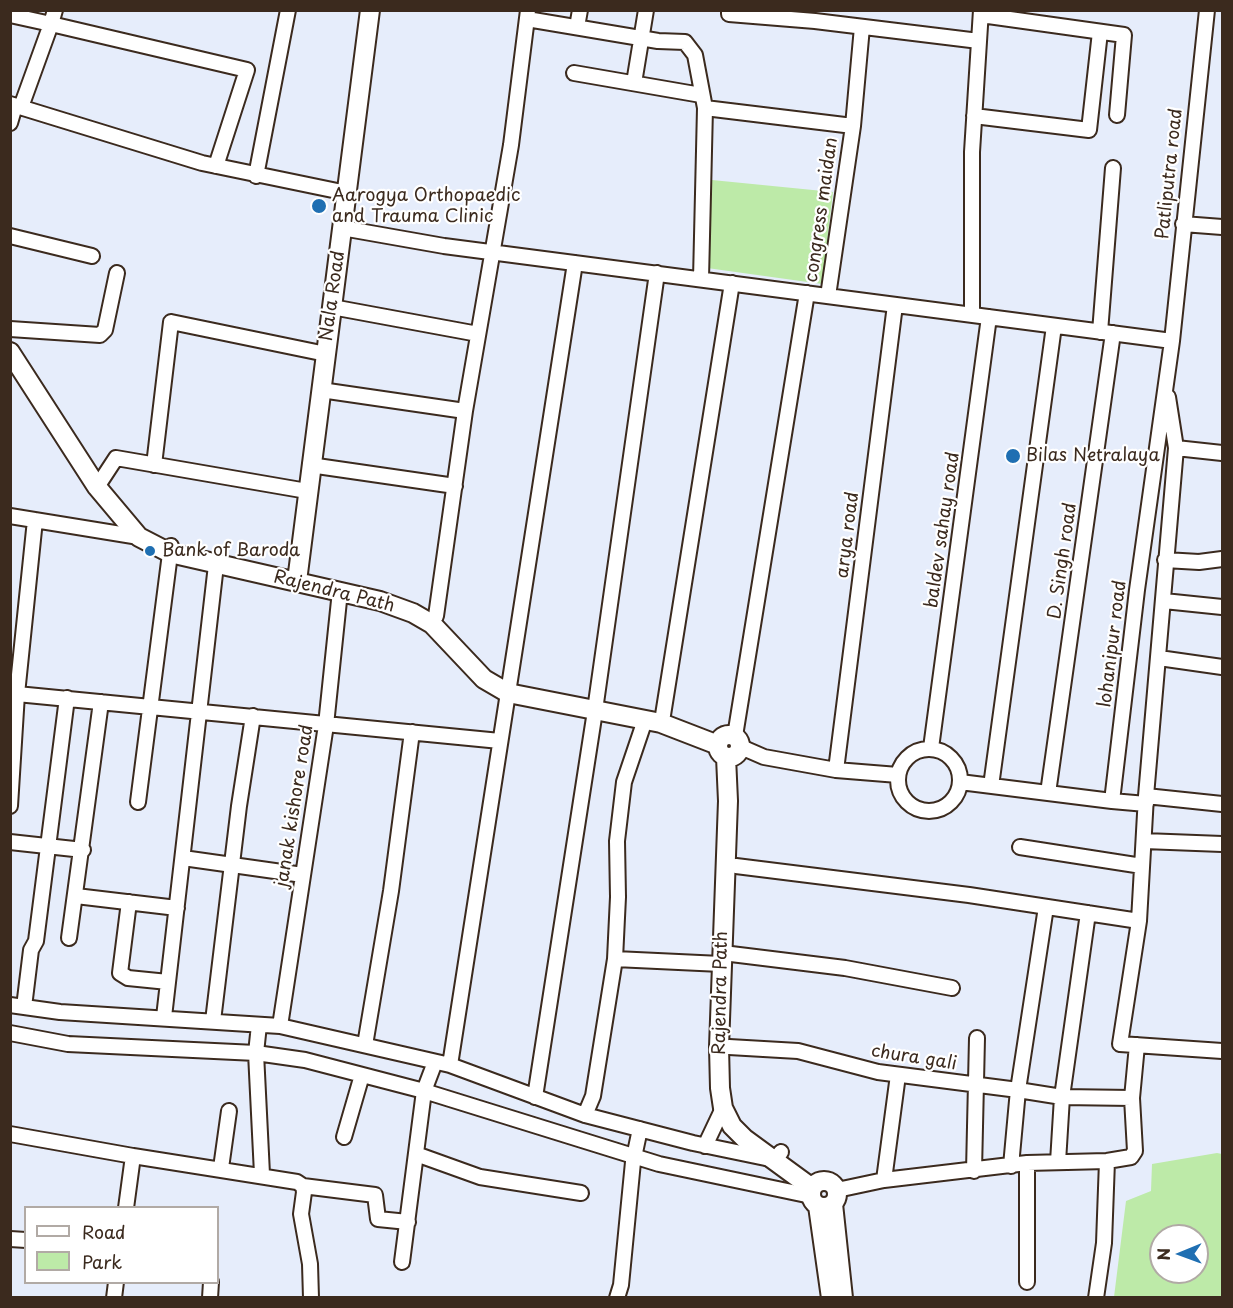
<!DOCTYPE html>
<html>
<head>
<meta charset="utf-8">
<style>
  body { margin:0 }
  #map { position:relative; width:1233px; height:1308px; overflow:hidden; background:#e6edfb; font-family:"Playpen Sans",sans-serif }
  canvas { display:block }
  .frame { position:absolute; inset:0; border:12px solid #3b2a1e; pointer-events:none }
  .legend { position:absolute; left:24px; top:1206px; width:195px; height:78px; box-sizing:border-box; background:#fff; border:2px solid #b1aaa5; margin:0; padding:8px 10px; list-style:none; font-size:18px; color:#3b2a1e }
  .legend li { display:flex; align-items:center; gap:12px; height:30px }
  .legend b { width:30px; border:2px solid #b1aaa5 }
  .north { position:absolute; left:1149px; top:1224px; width:60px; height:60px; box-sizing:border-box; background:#fff; border:2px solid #b1aaa5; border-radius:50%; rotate:269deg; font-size:16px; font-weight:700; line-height:24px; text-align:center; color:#3b2a1e }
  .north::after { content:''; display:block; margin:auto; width:21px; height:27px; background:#1f6fb2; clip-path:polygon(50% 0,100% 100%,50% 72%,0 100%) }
</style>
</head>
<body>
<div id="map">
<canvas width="1233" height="1308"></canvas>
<div class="frame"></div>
<ul class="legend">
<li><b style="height:8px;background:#fff"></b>Road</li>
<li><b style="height:16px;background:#bdeaa8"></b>Park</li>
</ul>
<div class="north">N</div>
</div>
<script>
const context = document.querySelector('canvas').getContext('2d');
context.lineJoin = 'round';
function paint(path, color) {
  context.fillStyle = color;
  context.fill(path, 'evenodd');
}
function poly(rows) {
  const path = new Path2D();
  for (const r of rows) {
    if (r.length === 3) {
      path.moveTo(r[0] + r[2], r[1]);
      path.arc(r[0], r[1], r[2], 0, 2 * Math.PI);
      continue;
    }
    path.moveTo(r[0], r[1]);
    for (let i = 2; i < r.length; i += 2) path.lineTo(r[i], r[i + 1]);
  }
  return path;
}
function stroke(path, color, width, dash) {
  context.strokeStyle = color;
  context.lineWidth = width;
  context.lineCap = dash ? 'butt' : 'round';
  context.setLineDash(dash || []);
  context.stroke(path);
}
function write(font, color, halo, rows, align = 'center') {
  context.font = font + ' "Playpen Sans",sans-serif';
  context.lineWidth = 4.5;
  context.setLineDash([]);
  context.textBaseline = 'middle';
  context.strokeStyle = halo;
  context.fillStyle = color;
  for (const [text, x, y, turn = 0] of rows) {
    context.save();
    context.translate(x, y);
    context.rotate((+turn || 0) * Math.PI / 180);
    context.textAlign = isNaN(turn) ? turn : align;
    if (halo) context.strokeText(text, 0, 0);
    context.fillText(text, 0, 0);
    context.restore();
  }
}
const green = poly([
  [712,180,833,192,822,284,707,268],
  [1217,1153,1222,1154,1222,1297,1114,1297,1126,1201,1151,1191,1152,1164],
  [1161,1236,1197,1236,1197,1272,1161,1272]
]);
const minor = poly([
  [55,10,51,24,247,70,216,166],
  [729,10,729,14,815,21,979,41],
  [10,15,51,24,21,107],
  [981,15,1124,35,1117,115],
  [527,19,658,41,685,42,695,55,705,108],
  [577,27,580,10],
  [574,73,701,95],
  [634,83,646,10],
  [10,104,202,163,347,193],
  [974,116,1089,130,1100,32],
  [10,123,15,106],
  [853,126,862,27],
  [256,176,288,10],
  [1183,224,1222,227],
  [342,228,444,246,1172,341],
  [10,236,92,256],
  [701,279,705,108,853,126,828,296],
  [332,307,478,334],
  [972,315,972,152,981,10],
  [10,329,100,335,105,330,117,273],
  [1100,332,1113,168],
  [321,390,465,411],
  [1168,397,1176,448,1146,796,1139,921,1120,1044,1222,1051],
  [1176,448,1222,453],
  [154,465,171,322,326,354],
  [310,465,455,486],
  [97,487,116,458,307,491],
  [10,516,139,537],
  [35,520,17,694,500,741],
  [1165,560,1199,562,1222,559],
  [1164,601,1222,607],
  [436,616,465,411,511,145,528,10],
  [1159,658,1222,667],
  [596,703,657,273],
  [663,715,732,283],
  [735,736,807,293],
  [741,747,764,757,836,770,898,775],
  [931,748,989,317],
  [929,780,31],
  [836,770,895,305],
  [960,782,1112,801,1137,590,1172,341,1207,10],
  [991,786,1054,326],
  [1048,793,1113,333],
  [1146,796,1222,804],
  [1112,801,1146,804],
  [138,802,171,546],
  [10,806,17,694],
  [1144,841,1222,844],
  [10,842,83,850],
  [1020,847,1142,866],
  [183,858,303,875],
  [736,866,969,895,1139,921],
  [76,896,177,908],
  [129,902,120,973,128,978,168,982],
  [1046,907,1018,1090,1062,1097,1132,1098],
  [69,938,101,702],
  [731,954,845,968,952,988],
  [615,959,721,964],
  [10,1005,60,1012,280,1026,450,1065,585,1115,693,1143,775,1160,781,1152],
  [24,1007,31,950,36,941,67,698],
  [164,1017,216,565],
  [213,1021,239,806,253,716],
  [259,1025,256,1053,262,1174],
  [280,1026,326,725,340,591],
  [10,1033,68,1044,256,1053,305,1060,424,1091,659,1164,811,1196],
  [365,1045,391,891,412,732],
  [729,1047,798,1051,878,1072,1018,1090,1011,1166],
  [450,1065,575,263],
  [535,1097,595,711],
  [585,1115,593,1096,615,959,618,897,617,841,624,782,645,720],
  [10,1134,133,1156],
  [344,1137,362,1075],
  [705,1146,723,1108],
  [416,1154,480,1177,581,1193],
  [1058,1162,1062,1097,1088,913],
  [221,1168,229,1111],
  [974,1171,977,1038],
  [884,1180,898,1075],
  [303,1186,375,1195,378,1219,408,1222],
  [837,1190,884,1180,1027,1163,1107,1161,1131,1157,1135,1151,1132,1098,1137,1045],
  [126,1208,133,1156,297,1182,303,1186,304,1192,301,1214,310,1264,311,1298],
  [10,1239,26,1240],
  [402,1262,424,1091,435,1062],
  [1027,1282,1027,1163],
  [114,1298,116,1282],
  [210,1298,211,1282],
  [617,1298,621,1285,633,1162,640,1129],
  [1096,1298,1104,1243,1107,1161]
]);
const major = poly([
  [10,352,97,487,139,537,170,553,380,601,413,613,432,624,484,679,508,693,661,723,718,745],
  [297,581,370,10],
  [729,746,11],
  [726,757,728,801,719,1047,720,1088,723,1108,732,1126,745,1139,812,1188],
  [824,1194,13],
  [833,1204,843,1298],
  [818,1206,831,1298]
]);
const markers = [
  [319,206,8,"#1f6fb2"],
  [1013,456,8,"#1f6fb2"],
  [150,551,6,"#1f6fb2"]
];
const streetNames = [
  ["Patliputra road",1170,174,-84],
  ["congress maidan",822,210,-82],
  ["Nala Road",333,296,-82],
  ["baldev sahay road",943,530,-82],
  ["arya road",848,535,-83],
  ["D. Singh road",1063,561,-82],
  ["Rajendra Path",334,592,14],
  ["lohanipur road",1113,644,-83],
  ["janak kishore road",295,806,-81],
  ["Rajendra Path",721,993,-89],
  ["chura gali",914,1058,9]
];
const poiNames = [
  ["Aarogya Orthopaedic",332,196],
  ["and Trauma Clinic",332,217],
  ["Bilas Netralaya",1026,456],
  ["Bank of Baroda",162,551]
];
paint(green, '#bdeaa8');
stroke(minor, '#3b2a1e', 18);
stroke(major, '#3b2a1e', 22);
stroke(minor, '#fff', 14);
stroke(major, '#fff', 18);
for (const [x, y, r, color] of markers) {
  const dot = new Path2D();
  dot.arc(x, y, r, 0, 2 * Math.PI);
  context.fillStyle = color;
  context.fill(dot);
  stroke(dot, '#fff', 2);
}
write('18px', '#3b2a1e', '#fff', streetNames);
write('18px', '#3b2a1e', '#fff', poiNames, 'left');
</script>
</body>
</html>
